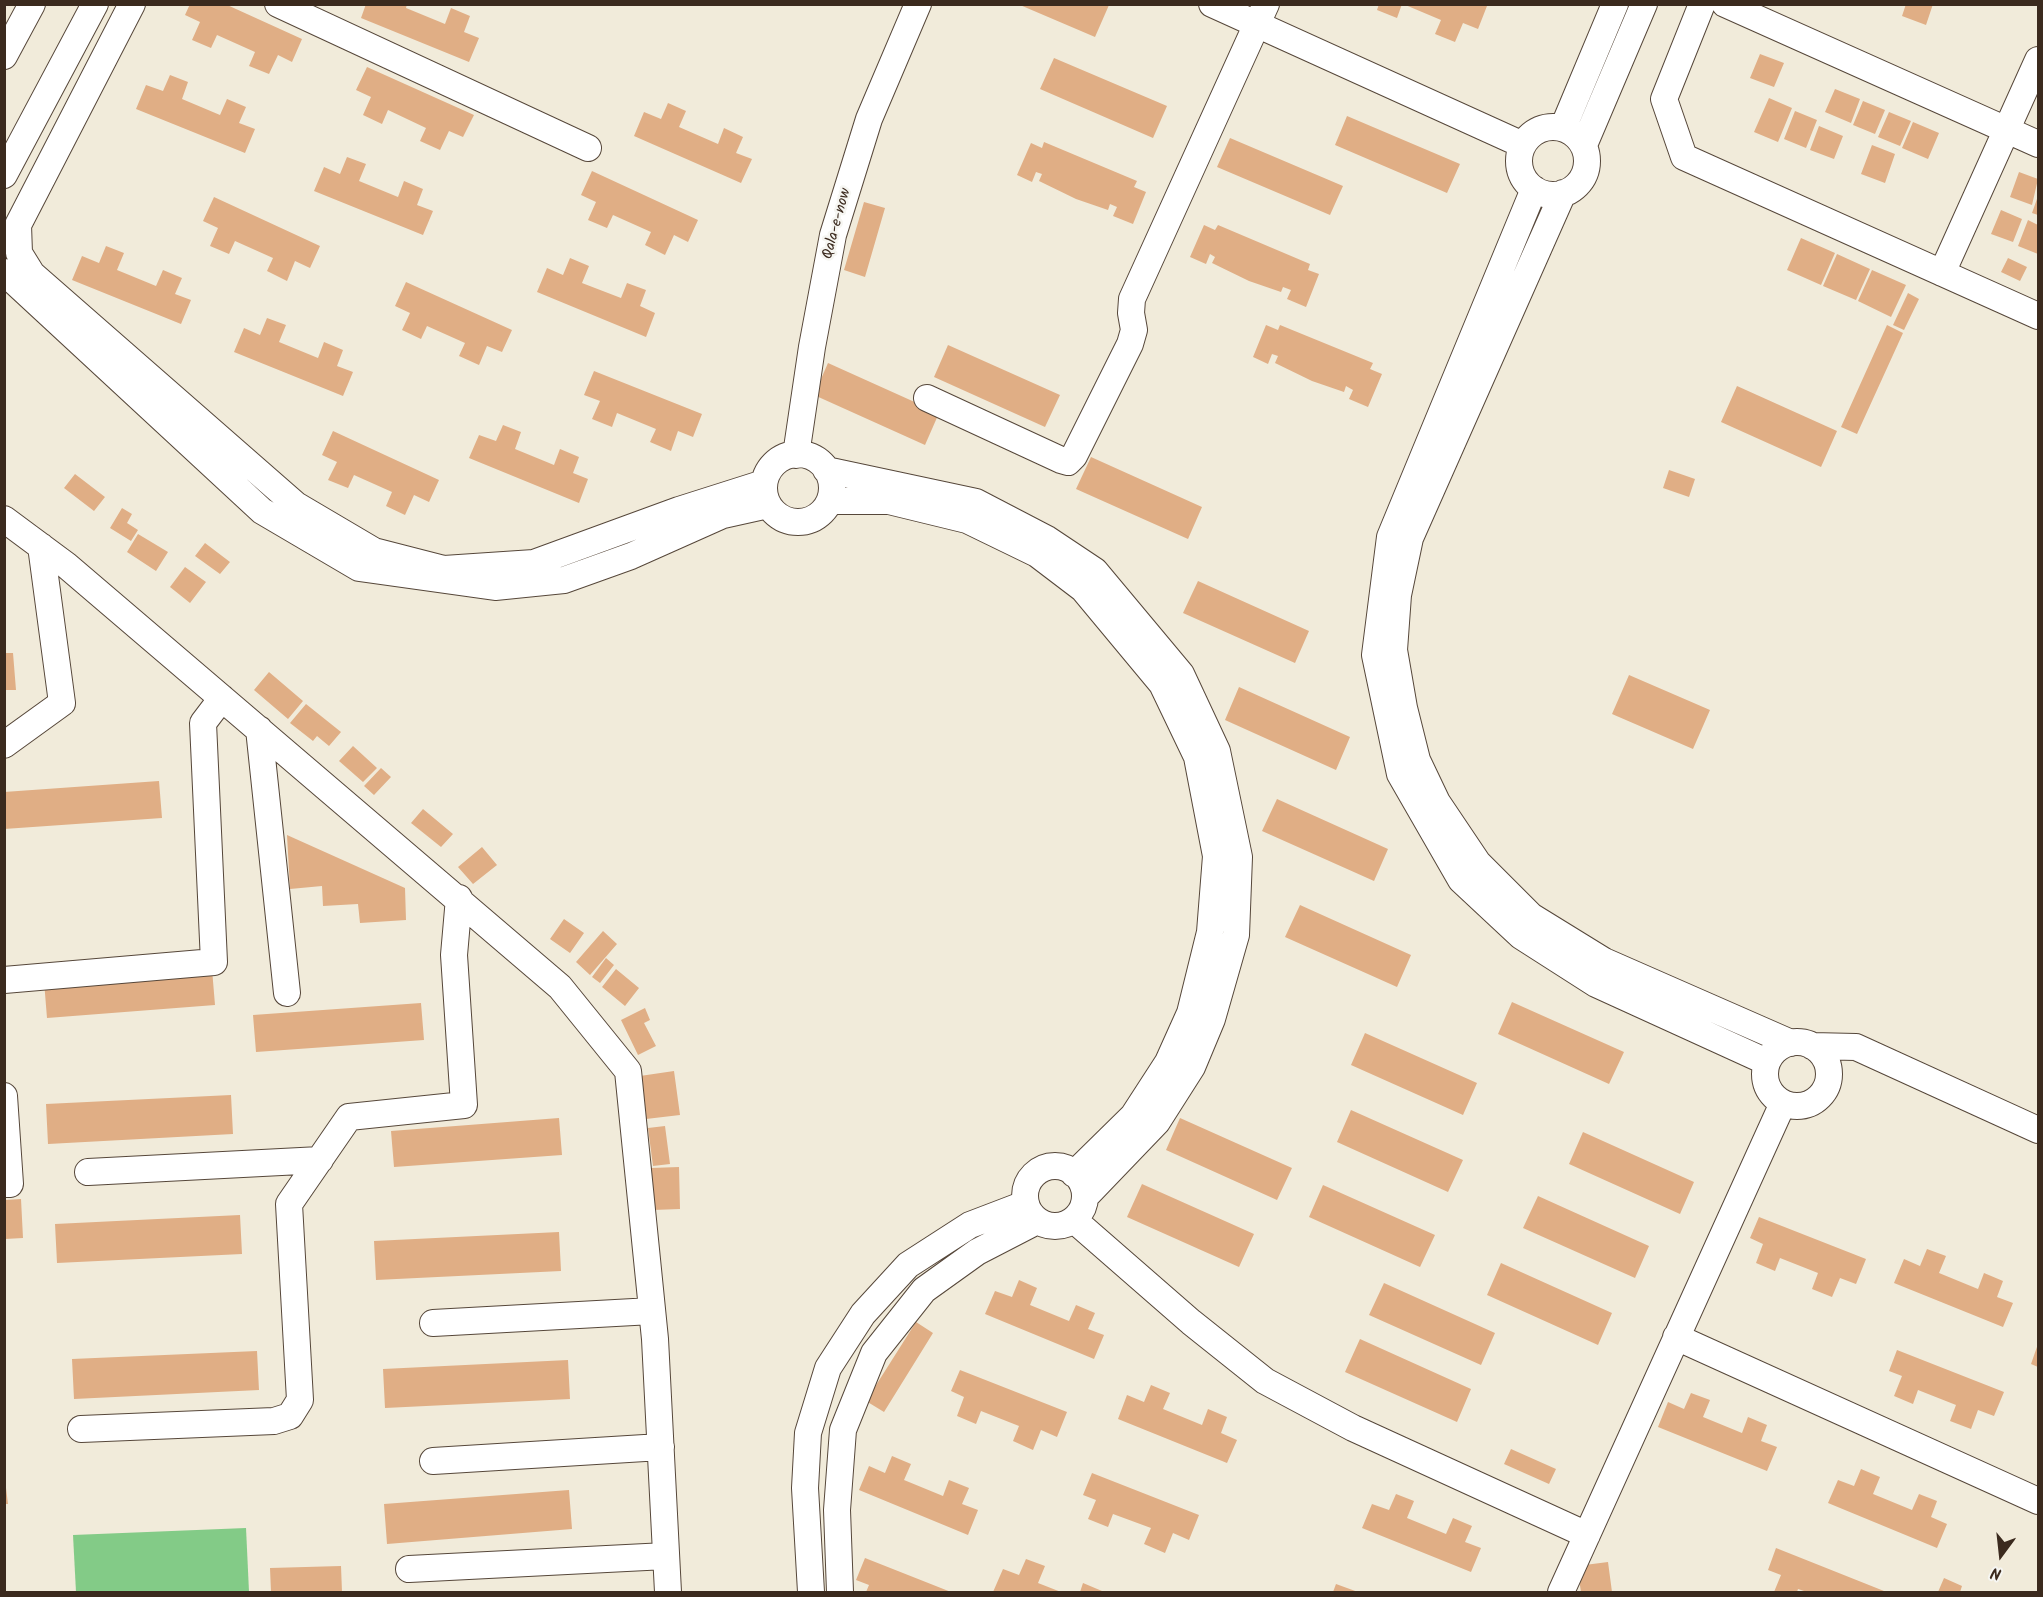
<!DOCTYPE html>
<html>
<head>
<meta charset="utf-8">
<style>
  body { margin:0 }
  #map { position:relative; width:2043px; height:1597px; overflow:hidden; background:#f1ebda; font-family:Kalam,sans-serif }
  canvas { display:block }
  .frame { position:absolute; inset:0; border:6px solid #3b2a1e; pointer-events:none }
  .north { position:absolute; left:1971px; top:1525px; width:60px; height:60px; -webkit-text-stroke:4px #f6f6f2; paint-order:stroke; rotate:195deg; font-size:16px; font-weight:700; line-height:24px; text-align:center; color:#3b2a1e }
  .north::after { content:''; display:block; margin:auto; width:21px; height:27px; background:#3b2a1e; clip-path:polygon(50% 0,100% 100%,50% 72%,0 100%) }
</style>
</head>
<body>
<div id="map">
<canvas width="2043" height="1597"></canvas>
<div class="frame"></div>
<div class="north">N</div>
</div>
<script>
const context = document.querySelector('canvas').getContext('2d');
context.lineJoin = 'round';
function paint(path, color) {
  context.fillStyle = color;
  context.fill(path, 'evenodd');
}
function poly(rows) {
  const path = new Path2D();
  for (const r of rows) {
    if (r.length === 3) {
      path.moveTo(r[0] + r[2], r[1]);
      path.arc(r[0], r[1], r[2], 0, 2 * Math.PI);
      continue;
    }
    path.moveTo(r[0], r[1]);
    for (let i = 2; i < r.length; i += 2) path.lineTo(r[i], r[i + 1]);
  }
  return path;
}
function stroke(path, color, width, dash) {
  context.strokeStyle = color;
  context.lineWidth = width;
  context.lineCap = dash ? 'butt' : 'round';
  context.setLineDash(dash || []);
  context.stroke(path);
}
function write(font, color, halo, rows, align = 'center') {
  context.font = font + ' Kalam,sans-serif';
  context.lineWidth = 5;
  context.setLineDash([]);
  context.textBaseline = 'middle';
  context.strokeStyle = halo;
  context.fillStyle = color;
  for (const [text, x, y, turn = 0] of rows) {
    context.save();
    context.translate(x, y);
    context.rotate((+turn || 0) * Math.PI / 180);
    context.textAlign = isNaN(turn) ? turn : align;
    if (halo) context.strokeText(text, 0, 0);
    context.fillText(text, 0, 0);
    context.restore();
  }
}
const green = poly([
  [246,1528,249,1592,76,1592,73,1535]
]);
const building = poly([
  [190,4,225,4,302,39,292,62,278,55,269,74,249,66,255,52,217,35,211,48,192,40,200,22,185,15],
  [366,4,407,4,406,8,445,24,451,8,470,16,464,32,479,38,469,62,361,18],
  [1379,4,1402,4,1397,18,1377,10],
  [1403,4,1484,4,1487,6,1478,29,1463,23,1455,42,1435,34,1441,20],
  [1906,4,1933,4,1926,25,1902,16],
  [1020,5,1109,5,1095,37],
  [1760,54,1784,63,1774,87,1750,78],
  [1054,58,1167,106,1153,138,1040,89],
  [367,67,474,115,463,137,449,131,440,150,420,141,426,128,388,110,382,124,363,115,371,97,356,90],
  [170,75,188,82,182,99,220,115,227,99,246,107,239,123,255,129,245,153,136,109,146,85,163,91],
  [1835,89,1860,99,1851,123,1825,112],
  [1769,98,1792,108,1778,142,1754,132],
  [1863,101,1885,110,1875,134,1853,125],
  [668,103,686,111,679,127,718,144,724,128,743,137,736,153,752,159,741,183,634,136,644,112,661,119],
  [1795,111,1817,120,1806,148,1784,139],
  [1889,112,1911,121,1900,146,1878,137],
  [1347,116,1460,164,1447,193,1335,145],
  [1913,122,1939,133,1928,159,1902,148],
  [1819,126,1843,136,1834,159,1810,150],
  [1230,138,1343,186,1330,215,1217,167],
  [1044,142,1137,181,1134,187,1146,192,1133,224,1113,216,1117,207,1110,204,1108,210,1076,199,1039,181,1042,174,1036,172,1032,182,1017,175,1031,143,1042,148],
  [1872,145,1895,154,1885,183,1861,174],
  [347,157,366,164,359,181,398,197,404,181,423,189,417,205,433,211,423,235,314,191,324,167,340,174],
  [592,171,698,220,688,242,674,235,665,255,645,245,651,232,613,215,607,228,588,220,596,202,581,195],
  [2019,172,2038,179,2032,205,2010,197],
  [2038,196,2038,215,2032,213],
  [214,197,320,246,310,268,295,261,287,281,267,271,273,258,235,241,229,254,210,246,218,228,203,221],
  [864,202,885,208,865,277,844,270],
  [2001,210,2022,219,2013,242,1991,234],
  [2028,220,2038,225,2038,254,2018,246],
  [1204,225,1215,230,1218,225,1310,264,1308,270,1319,274,1306,307,1287,299,1291,290,1283,287,1281,292,1249,281,1212,263,1215,257,1210,254,1206,264,1190,257],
  [1801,238,1835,253,1821,285,1787,270],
  [106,246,124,253,117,270,156,286,163,270,182,278,175,294,191,300,181,324,72,280,82,256,99,263],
  [1837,254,1870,269,1856,300,1823,286],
  [570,258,589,266,582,283,621,298,627,283,646,290,640,306,655,313,646,337,537,292,547,268,563,275],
  [2008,258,2027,267,2020,281,2001,272],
  [1872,270,1906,285,1891,317,1858,301],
  [406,282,512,330,502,352,487,346,479,365,459,356,465,343,427,326,421,339,402,330,410,313,395,306],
  [1908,293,1919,299,1904,330,1893,325],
  [267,318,286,325,279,342,318,358,324,342,343,350,337,366,353,372,343,396,234,352,244,328,260,335],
  [1266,325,1278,330,1280,325,1373,363,1370,369,1382,374,1368,407,1349,399,1353,390,1346,386,1344,392,1312,381,1275,363,1278,356,1272,354,1268,364,1253,357],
  [1887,325,1903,333,1857,434,1841,427],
  [948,345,1060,395,1045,427,934,377],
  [828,363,939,413,925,445,814,395],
  [594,371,702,414,693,437,678,431,671,451,650,442,656,429,617,413,612,427,592,419,600,401,584,395],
  [1737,386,1837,431,1821,467,1721,422],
  [503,425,521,432,515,449,554,465,560,449,579,457,573,473,588,479,579,503,469,458,479,435,496,441],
  [333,431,439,480,429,502,414,495,405,515,386,506,392,492,354,475,348,488,328,480,337,462,322,455],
  [1091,457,1202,507,1188,539,1076,489],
  [1669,470,1695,479,1689,497,1663,488],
  [75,474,105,497,94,511,64,488],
  [122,508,132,514,127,523,138,530,131,541,110,528],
  [138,534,168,552,156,571,127,552],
  [205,543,230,562,220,574,195,556],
  [185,567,206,582,190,603,170,587],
  [1198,581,1309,631,1295,663,1183,613],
  [4,653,13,653,16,690,4,690],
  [269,672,303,701,288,719,254,690],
  [1629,675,1710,710,1693,749,1612,714],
  [1239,687,1350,737,1336,770,1225,720],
  [306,704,341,732,329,746,317,736,313,741,290,723],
  [353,746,377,768,363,782,339,761],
  [381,768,391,777,374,795,364,786],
  [159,781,162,818,4,829,4,792],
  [1277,799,1388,849,1374,881,1262,831],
  [423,809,453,834,441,847,411,823],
  [287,835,405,888,406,920,360,923,358,904,323,906,322,886,290,889],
  [482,847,497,865,473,884,458,867],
  [1300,905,1411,955,1397,987,1285,937],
  [564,919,584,933,570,953,550,939],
  [603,931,617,944,590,975,576,962],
  [606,958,614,965,600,983,592,977],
  [212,969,215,1005,47,1018,44,981],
  [616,969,639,988,625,1006,602,987],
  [1512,1002,1624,1052,1609,1084,1498,1034],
  [421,1003,424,1040,256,1052,253,1015],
  [645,1008,650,1020,644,1023,656,1046,638,1055,621,1020],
  [1365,1033,1477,1083,1463,1115,1351,1065],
  [674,1071,680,1115,646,1119,640,1076],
  [231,1095,233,1134,48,1144,46,1104],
  [1351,1110,1463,1160,1448,1192,1337,1142],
  [559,1118,562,1155,394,1167,391,1131],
  [1180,1118,1292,1168,1277,1200,1166,1150],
  [665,1126,670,1164,653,1166,648,1128],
  [1583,1132,1694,1182,1680,1214,1569,1164],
  [679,1167,680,1209,653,1210,651,1168],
  [1142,1184,1254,1234,1239,1267,1127,1217],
  [1323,1185,1435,1235,1420,1267,1309,1217],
  [1538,1196,1649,1246,1635,1278,1523,1228],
  [21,1199,23,1238,5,1239,5,1200],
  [240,1215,242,1254,57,1263,55,1224],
  [1759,1217,1866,1259,1856,1284,1840,1278,1832,1297,1812,1289,1818,1273,1780,1258,1775,1271,1756,1263,1763,1244,1750,1238],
  [559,1232,561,1271,376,1280,374,1241],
  [1927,1249,1946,1256,1939,1273,1978,1289,1984,1273,2003,1281,1997,1297,2013,1303,2003,1327,1894,1283,1904,1259,1920,1266],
  [1501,1263,1612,1313,1598,1345,1487,1295],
  [1019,1280,1037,1288,1030,1305,1069,1321,1076,1305,1095,1313,1088,1329,1104,1335,1094,1359,985,1314,995,1291,1012,1297],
  [1384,1283,1495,1333,1481,1365,1369,1315],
  [916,1322,933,1333,884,1412,866,1401],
  [1360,1339,1471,1389,1457,1422,1345,1372],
  [2038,1344,2038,1367,2031,1364],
  [1897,1350,2004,1392,1994,1416,1978,1410,1971,1429,1950,1421,1956,1405,1918,1390,1913,1404,1894,1396,1902,1376,1889,1371],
  [257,1351,259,1390,74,1399,72,1359],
  [568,1360,570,1399,385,1408,383,1369],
  [960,1370,1067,1412,1057,1437,1041,1430,1033,1450,1013,1441,1019,1426,981,1411,976,1424,957,1416,964,1397,951,1391],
  [1151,1385,1170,1393,1163,1409,1202,1425,1208,1409,1227,1417,1221,1433,1237,1440,1227,1463,1118,1419,1127,1395,1144,1402],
  [1691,1393,1710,1400,1703,1417,1742,1433,1748,1417,1767,1425,1761,1441,1777,1447,1767,1471,1658,1427,1668,1402,1684,1409],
  [1511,1449,1556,1469,1549,1484,1504,1464],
  [892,1456,911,1464,904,1480,943,1496,949,1480,969,1488,962,1504,978,1510,968,1535,859,1490,869,1466,885,1473],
  [1861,1469,1880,1477,1873,1494,1912,1510,1919,1494,1937,1501,1931,1517,1947,1524,1937,1548,1828,1503,1838,1480,1854,1486],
  [4,1472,8,1504,4,1504],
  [1092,1473,1199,1515,1189,1540,1173,1533,1165,1553,1144,1544,1151,1528,1113,1514,1108,1527,1088,1519,1096,1500,1083,1495],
  [569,1490,572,1529,387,1544,384,1504],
  [1396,1494,1414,1501,1407,1518,1446,1534,1453,1518,1472,1526,1465,1542,1481,1548,1471,1572,1362,1528,1372,1504,1389,1510],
  [1776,1548,1884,1591,1883,1592,1807,1592,1798,1589,1797,1592,1774,1592,1781,1575,1768,1570],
  [865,1558,951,1592,866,1592,869,1585,856,1580],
  [1026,1559,1045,1566,1038,1583,1061,1592,993,1592,1003,1569,1019,1575],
  [1608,1562,1612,1592,1581,1592,1577,1566],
  [341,1566,342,1592,271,1592,270,1568],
  [1944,1578,1962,1586,1960,1592,1938,1592],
  [1083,1583,1102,1591,1102,1592,1080,1592],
  [1336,1584,1358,1592,1333,1592]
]);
const minor = poly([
  [132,4,18,225,19,253,32,274,296,505,374,551,444,569,534,563,679,510,764,483],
  [278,4,588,148],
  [1212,4,1523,145],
  [1702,4,1664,99,1684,157,2038,316],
  [1725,4,2038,144],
  [4,56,32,4],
  [1553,161,34],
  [1563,128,1615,4],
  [1584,145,1644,4],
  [4,175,95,4],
  [1534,189,1390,537,1375,655,1400,774,1461,880,1521,936,1596,984,1767,1062],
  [1563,193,1410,538,1398,595,1394,650,1404,708,1417,760,1437,802,1478,863,1531,916,1604,961,1791,1043],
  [4,272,262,511,359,568,495,587,564,580,631,556,723,515,768,505],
  [1942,273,2038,60],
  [927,398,1061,460,1068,462,1074,456,1130,344,1134,330,1131,313,1132,299,1266,4],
  [798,488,34],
  [796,455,812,347,833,235,869,119,918,4],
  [826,470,976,502,1047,539,1095,571,1181,674,1217,751,1239,857,1236,935,1212,1019,1192,1067,1157,1122,1085,1197],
  [830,501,889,501,967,520,1037,554,1083,589,1162,684,1197,757,1216,856,1210,932,1190,1013,1168,1062,1133,1116,1074,1174],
  [4,519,66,565,560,987,628,1071,655,1339,668,1592],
  [259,729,287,993],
  [4,745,62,703,41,546],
  [4,980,214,962,203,723,222,698],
  [1797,1074,32],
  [1812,1046,1856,1047,2038,1130],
  [4,1096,10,1184,4,1184],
  [1055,1196,30],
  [88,1172,320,1160],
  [1074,1220,1191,1322,1265,1381,1353,1428,1587,1535],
  [433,1323,652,1311],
  [1676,1337,2038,1501],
  [81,1429,274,1421,290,1416,300,1400,289,1204,349,1117,464,1105,454,955,459,898],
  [433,1461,661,1447],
  [409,1569,666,1556],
  [811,1592,805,1488,808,1433,828,1368,863,1314,908,1265,970,1225,1025,1204],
  [840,1592,837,1510,843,1430,874,1353,924,1290,977,1252,1037,1221],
  [1561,1592,1783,1103]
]);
const streetNames = [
  ["Qala-e-now",838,224,-75]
];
paint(green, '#83cb87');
paint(building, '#e0ae85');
stroke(minor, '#56473a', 28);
stroke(minor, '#fff', 26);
write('15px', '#3b2a1e', '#f6f6f2', streetNames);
</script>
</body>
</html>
